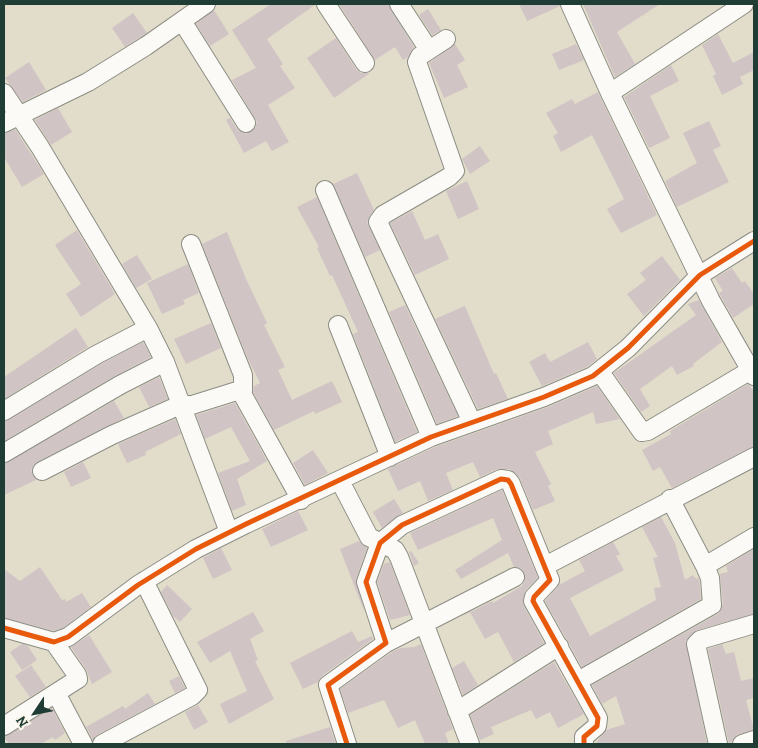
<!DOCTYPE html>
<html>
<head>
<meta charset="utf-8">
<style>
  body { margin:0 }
  #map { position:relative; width:758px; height:748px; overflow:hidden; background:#e2dcca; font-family:Alegreya,serif }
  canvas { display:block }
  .frame { position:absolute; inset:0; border:5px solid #1f3d34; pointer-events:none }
  .north { position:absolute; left:10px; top:688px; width:50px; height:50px; -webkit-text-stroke:4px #fbf7ec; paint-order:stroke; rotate:236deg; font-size:14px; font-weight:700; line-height:20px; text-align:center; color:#1f3d34 }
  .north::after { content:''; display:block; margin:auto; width:18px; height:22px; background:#1f3d34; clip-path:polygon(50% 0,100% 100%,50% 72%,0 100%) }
</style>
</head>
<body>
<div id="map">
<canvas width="758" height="748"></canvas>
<div class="frame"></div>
<div class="north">N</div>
</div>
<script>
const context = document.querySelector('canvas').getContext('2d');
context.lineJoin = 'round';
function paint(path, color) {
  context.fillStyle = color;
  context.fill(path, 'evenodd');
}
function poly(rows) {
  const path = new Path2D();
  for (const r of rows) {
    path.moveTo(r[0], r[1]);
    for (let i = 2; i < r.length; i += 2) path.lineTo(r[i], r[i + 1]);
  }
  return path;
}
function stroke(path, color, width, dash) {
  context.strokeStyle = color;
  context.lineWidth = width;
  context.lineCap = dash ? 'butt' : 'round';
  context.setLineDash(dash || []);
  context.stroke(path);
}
const building = poly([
  [271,4,316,4,267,39,283,64,280,66,295,88,268,105,289,142,272,151,266,141,244,153,226,120,230,118,237,129,246,134,255,128,257,122,232,80,256,68,232,30],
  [339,4,388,4,414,47,407,58,403,60,395,47,375,60],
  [519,4,560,4,560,6,527,21],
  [583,4,660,4,617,32,635,64,615,77],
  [428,9,441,30,432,35,419,15],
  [214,10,229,34,210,46,196,24],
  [133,13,147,33,125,47,112,28],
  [718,34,733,63,754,52,754,70,740,77,743,84,722,95,713,76,716,74,702,45],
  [336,38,356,69,361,73,370,73,334,98,307,58],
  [455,44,465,60,457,65,468,87,444,98,429,63],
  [576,44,584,60,559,70,552,54],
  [29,62,46,90,23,102,5,78],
  [671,65,679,81,650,96,670,138,649,148,624,97],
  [598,92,657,215,621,233,607,209,624,199,592,135,561,152,553,136,558,133,546,113,572,99,575,104],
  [58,108,72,132,51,145,35,120],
  [709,121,721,146,713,150,729,182,677,207,665,181,697,163,683,133],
  [15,129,44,174,22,187,4,157,4,134],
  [480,146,490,161,470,174,462,159],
  [357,173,374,210,367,222,380,250,365,257,333,184],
  [467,181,479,209,458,219,446,191],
  [317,197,417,432,395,442,353,334,358,332,332,275,330,276,317,248,319,247,297,207],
  [412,211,425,240,438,234,449,259,415,275,390,223],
  [77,230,115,294,81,317,66,294,81,284,55,245],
  [227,232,246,279,267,323,264,325,285,367,278,370,292,400,332,381,342,402,315,414,314,411,274,430,253,392,254,386,260,383,248,359,202,244],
  [137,255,152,279,136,288,122,264],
  [662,256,680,280,644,316,627,294,646,280,640,273],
  [188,264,199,293,183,300,185,304,162,314,147,283],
  [732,268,742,283,745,281,754,294,754,304,733,318,719,293,723,291,715,278],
  [699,300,722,342,693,364,694,366,677,375,672,366,640,389,650,406,641,412,614,373,696,315,688,304],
  [405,305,458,416,437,424,389,312],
  [465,306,494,374,496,373,508,399,478,409,435,319],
  [211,323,221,348,186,364,174,339],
  [76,328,88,347,4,399,4,377],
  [143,342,151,357,115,376,4,441,4,422,101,364],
  [588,342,597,359,587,367,542,386,529,362,545,353,550,362],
  [159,377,168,399,149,407,139,387],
  [748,384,754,391,754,446,672,488,660,467,653,471,642,450,671,434,670,431],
  [597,386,620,419,596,424,593,412,548,431,553,444,535,452,551,484,548,486,555,501,533,510,520,478,510,469,497,469,480,477,473,462,446,473,453,490,428,501,420,481,398,491,388,469,435,447,548,407],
  [114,401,124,418,37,462,31,470,36,480,4,495,4,464],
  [235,403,267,461,237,479,246,505,232,511,218,473,250,461,231,427,205,439,196,415],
  [175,419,181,434,145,452,146,455,127,463,118,444],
  [313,450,328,473,305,485,293,463],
  [83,462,91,478,71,487,64,472],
  [502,490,538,578,526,590,523,599,524,606,544,643,514,662,498,632,485,639,470,612,459,618,492,601,493,603,522,586,524,582,524,572,520,568,514,567,508,553,461,579,455,570,502,540,493,518,418,550,410,533],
  [394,499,403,513,382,528,373,512],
  [298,511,308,530,271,547,262,529],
  [661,517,675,543,685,580,693,575,696,579,699,578,701,599,582,667,545,601,559,585,585,571,579,560,613,542,620,554,616,556,624,570,570,598,590,636,656,600,654,588,661,587,653,558,658,557,642,527],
  [359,541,367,548,356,579,364,611,340,549],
  [221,548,232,570,213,579,203,558],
  [754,549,754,614,697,630,686,641,707,744,595,744,606,730,625,724,616,696,602,704,592,685,718,614,723,604,720,574,728,572,726,566],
  [411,551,419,563,414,566,409,552],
  [390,562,410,615,390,620,377,582,384,564],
  [40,567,62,600,65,599,66,602,82,593,91,607,63,628,54,631,4,618,4,569,20,581],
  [167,585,192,609,180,622,173,616,161,592],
  [253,612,264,631,250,639,258,660,255,661,274,699,229,724,220,704,247,691,230,651,210,663,197,642],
  [352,631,358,642,372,636,373,639,322,676,318,682,303,689,290,663],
  [89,635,112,672,92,684,86,669,71,647],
  [22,644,27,645,37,660,22,670,10,652],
  [421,644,453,729,445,733,449,744,425,744,415,720,398,728,384,700,348,713,340,689,392,652,401,648,414,647],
  [722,644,726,654,734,652,741,681,754,678,754,698,746,700,754,730,738,734,729,744,708,649],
  [464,661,478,685,463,695,452,668],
  [554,662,584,714,558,728,550,712,536,719,531,710,491,727,494,734,480,740,470,715],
  [31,665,46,687,30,697,15,676],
  [179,676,185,688,175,693,169,681],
  [148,693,155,704,97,735,93,740,86,727,123,706,125,709],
  [198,705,208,722,194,730,185,712],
  [52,708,65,733,55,740,53,737,41,744,9,744,4,737],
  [330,727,336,744,286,744,286,741]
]);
const minor = poly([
  [326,4,365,63],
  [399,4,429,50],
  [570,4,610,93,711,301,754,376],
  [182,21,246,123],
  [446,39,420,56,417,62,455,171,449,177,383,215,378,222,472,422],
  [4,93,40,147,148,328],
  [610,93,744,4],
  [4,123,88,82,146,46,206,4],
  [325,190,431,437],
  [191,244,243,375,243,391],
  [338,325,390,457],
  [600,372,642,432,648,431,751,370],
  [4,411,96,355,148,328,165,362],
  [4,453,120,385,165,362,229,532],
  [42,471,112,435,180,405,192,405,240,390,301,500],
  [340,481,369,537,395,550,399,557,470,744],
  [545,566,754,457],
  [705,566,754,537],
  [4,628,54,642,68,637,138,585,196,549,246,524,431,437,544,397,593,376,628,348,700,275,754,241],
  [386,643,515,577],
  [578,681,712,605,710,578,705,566,670,499],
  [56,693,83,744],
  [457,711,559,646],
  [4,726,78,679,77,675,54,642],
  [102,744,192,696,198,690,144,581],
  [347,744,328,685,386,643,366,582,380,543,402,525,501,479,508,480,511,484,550,580,534,597,533,601,598,718,597,726,584,737,584,744],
  [718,744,696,644,700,640,754,624],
  [742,744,754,740]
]);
const cycleway = poly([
  [4,628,54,642,68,637,138,585,196,549,246,524,431,437,544,397,593,376,628,348,700,275,754,241],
  [347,744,328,685,386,643,366,582,380,543,402,525,501,479,508,480,511,484,550,580,534,597,533,601,598,718,597,726,584,737,584,744]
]);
paint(building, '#d1c4c5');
stroke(minor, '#8c8e84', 20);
stroke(minor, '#fbfaf7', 18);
stroke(cycleway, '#e8590c', 5);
</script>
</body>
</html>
